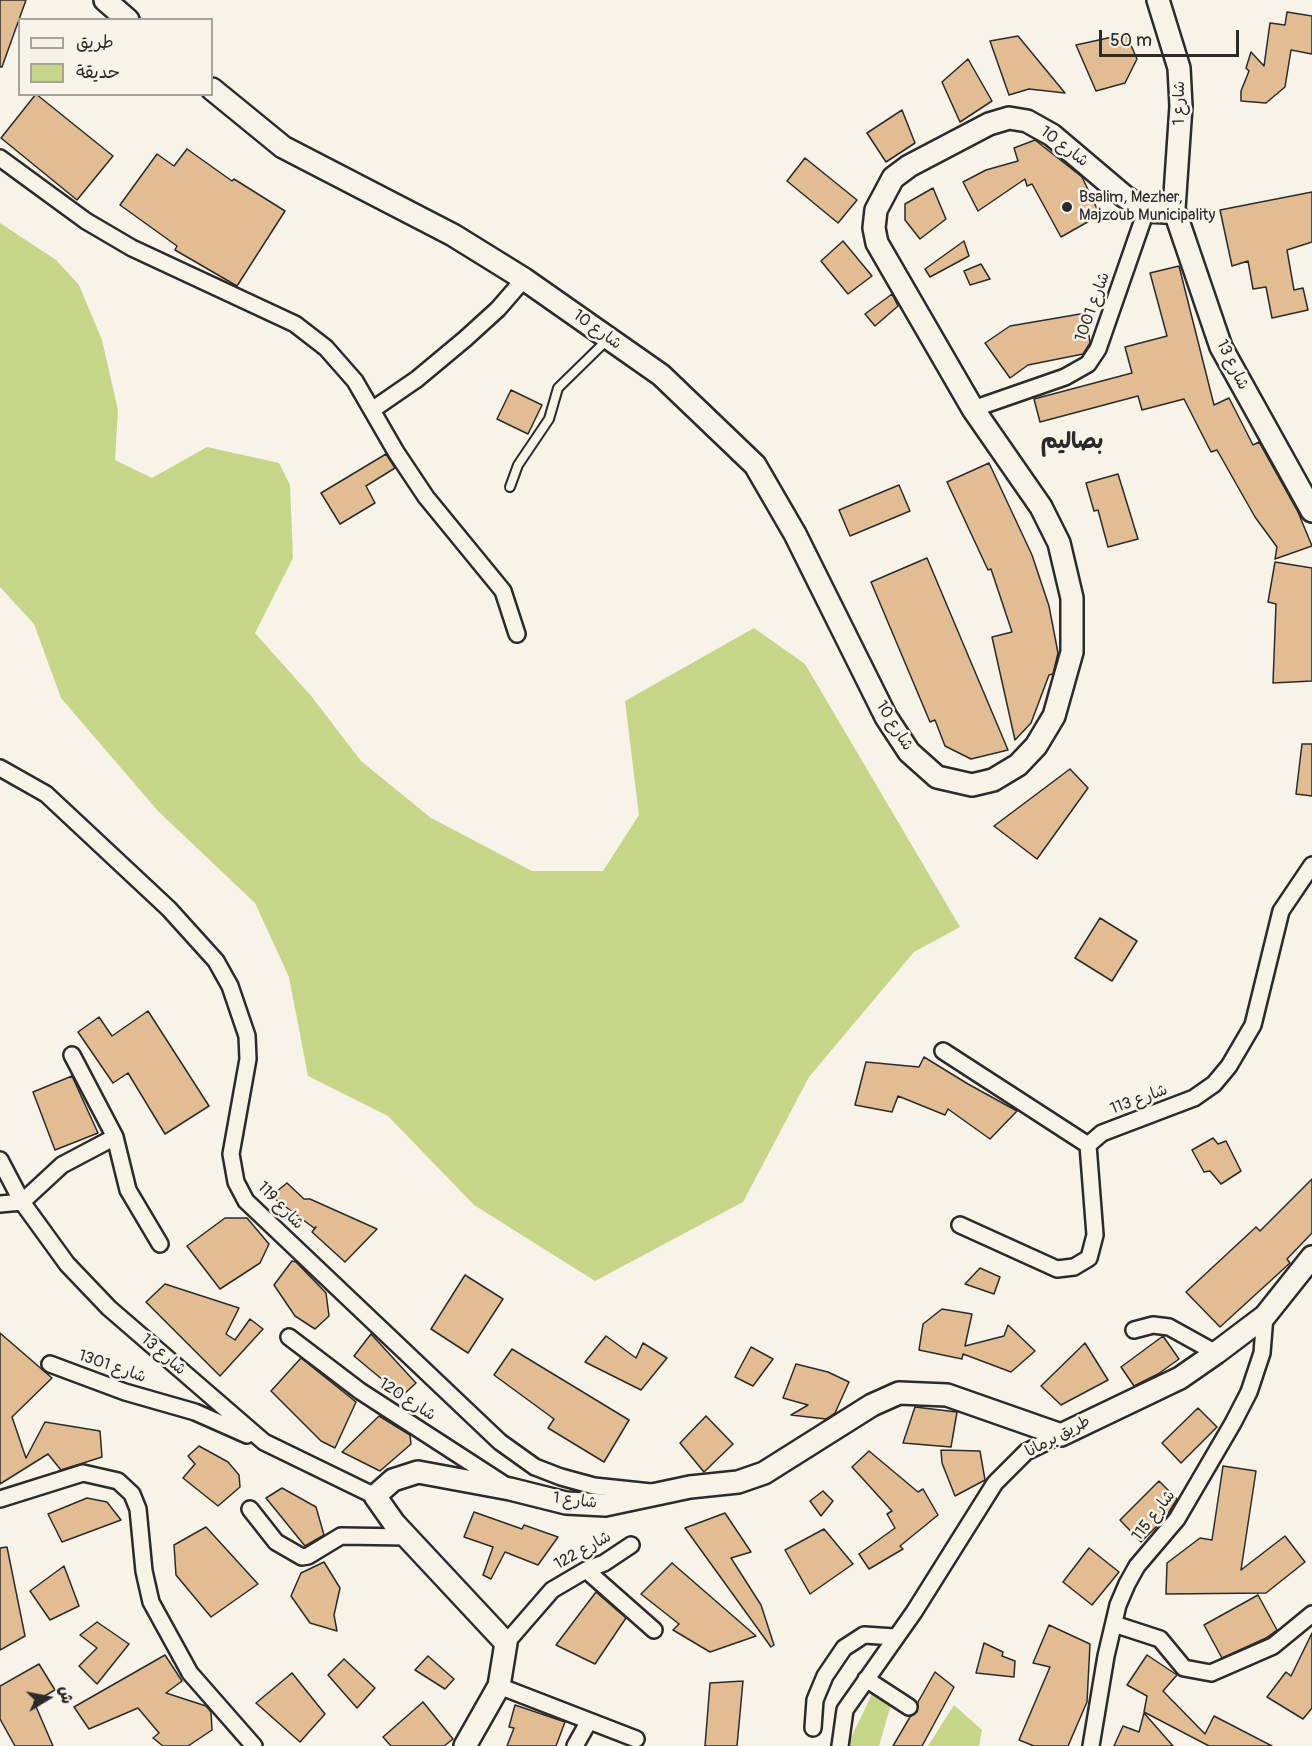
<!DOCTYPE html>
<html>
<head>
<meta charset="utf-8">
<style>
  body { margin:0 }
  #map { position:relative; width:1312px; height:1746px; overflow:hidden; background:#f7f3e8; font-family:Pangolin,"Playpen Sans Arabic",sans-serif }
  canvas { display:block }
  .legend { position:absolute; left:18px; top:18px; width:195px; height:78px; box-sizing:border-box; background:#f7f3e8; border:2px solid #a5a39c; margin:0; padding:8px 10px; list-style:none; font-size:18px; color:#2b2b2b }
  .legend li { display:flex; align-items:center; gap:12px; height:30px }
  .legend b { width:30px; border:2px solid #a5a39c }
  .north { position:absolute; left:18px; top:1668px; width:60px; height:60px; -webkit-text-stroke:4px #f7f3e8; paint-order:stroke; rotate:80deg; font-size:16px; font-weight:700; line-height:24px; text-align:center; color:#2b2b2b }
  .north::after { content:''; display:block; margin:auto; width:21px; height:27px; background:#2b2b2b; clip-path:polygon(50% 0,100% 100%,50% 72%,0 100%) }
  .scale { position:absolute; left:1099px; top:30px; width:140px; height:27px; box-sizing:border-box; border:3px solid #2b2b2b; border-top:0; padding-left:8px; font-size:18px; line-height:21px; white-space:nowrap; color:#2b2b2b; -webkit-text-stroke:4px #f7f3e8; paint-order:stroke }
</style>
</head>
<body>
<div id="map">
<canvas width="1312" height="1746"></canvas>
<ul class="legend">
<li><b style="height:8px;background:#f7f3e8"></b>طريق</li>
<li><b style="height:16px;background:#c7d589"></b>حديقة</li>
</ul>
<div class="north">ش</div>
<div class="scale">50 m</div>
</div>
<script>
const context = document.querySelector('canvas').getContext('2d');
context.lineJoin = 'round';
function paint(path, color) {
  context.fillStyle = color;
  context.fill(path, 'evenodd');
}
function poly(rows) {
  const path = new Path2D();
  for (const r of rows) {
    path.moveTo(r[0], r[1]);
    for (let i = 2; i < r.length; i += 2) path.lineTo(r[i], r[i + 1]);
  }
  return path;
}
function stroke(path, color, width, dash) {
  context.strokeStyle = color;
  context.lineWidth = width;
  context.lineCap = dash ? 'butt' : 'round';
  context.setLineDash(dash || []);
  context.stroke(path);
}
function write(font, color, halo, rows, align = 'center') {
  context.font = font + ' Pangolin,"Playpen Sans Arabic",sans-serif';
  context.lineWidth = 5;
  context.setLineDash([]);
  context.textBaseline = 'middle';
  context.strokeStyle = halo;
  context.fillStyle = color;
  for (const [text, x, y, turn = 0] of rows) {
    context.save();
    context.translate(x, y);
    context.rotate((+turn || 0) * Math.PI / 180);
    context.textAlign = isNaN(turn) ? turn : align;
    if (halo) context.strokeText(text, 0, 0);
    context.fillText(text, 0, 0);
    context.restore();
  }
}
const green = poly([
  [0,223,56,260,79,285,102,340,118,410,115,460,152,478,207,447,279,463,290,485,293,558,255,633,312,697,361,761,431,818,532,871,603,871,639,815,625,701,754,628,805,664,960,927,914,952,809,1077,743,1202,595,1281,474,1205,388,1116,308,1076,289,977,255,903,158,811,61,698,34,624,0,587],
  [873,1692,891,1704,879,1746,847,1746],
  [954,1705,982,1730,979,1746,928,1746]
]);
const building = poly([
  [0,0,26,0,2,67,0,67,0,0],
  [1287,12,1312,16,1312,54,1291,50,1285,87,1266,103,1241,101,1241,91,1249,71,1246,68,1251,52,1264,66,1270,23,1285,25,1287,12],
  [1126,34,1137,59,1125,83,1096,91,1076,45,1126,34],
  [1018,36,1065,93,1029,89,1009,95,990,41,1018,36],
  [968,59,992,101,960,122,942,82,968,59],
  [36,94,113,156,77,200,1,138,36,94],
  [902,110,915,143,886,162,867,133,902,110],
  [1035,140,1082,177,1100,215,1061,237,1032,184,1027,186,1025,179,978,211,963,182,986,170,1018,161,1014,148,1035,140],
  [187,149,232,181,234,179,285,211,237,286,175,250,177,246,120,205,157,154,174,166,187,149],
  [805,158,857,200,838,223,787,181,805,158],
  [933,188,946,219,920,239,905,220,905,204,933,188],
  [1312,192,1312,242,1287,250,1294,290,1303,288,1308,310,1272,318,1266,287,1253,289,1248,261,1232,266,1220,210,1312,192],
  [843,241,872,276,848,294,821,261,843,241],
  [964,241,969,256,930,277,925,269,964,241],
  [981,264,990,279,970,285,964,271,981,264],
  [1179,266,1214,405,1229,398,1253,445,1259,442,1298,512,1312,546,1275,559,1277,547,1255,517,1217,450,1211,452,1184,399,1142,410,1138,396,1040,422,1034,399,1132,373,1125,347,1167,336,1150,273,1179,266],
  [892,294,898,306,875,326,865,314,892,294],
  [1086,313,1090,343,1083,354,1028,365,1010,378,985,343,1010,326,1086,313],
  [511,390,542,405,528,434,497,419,511,390],
  [386,454,395,468,366,486,375,503,340,524,321,493,386,454],
  [989,463,1032,555,1049,606,1058,653,1053,674,1049,675,1031,723,1015,740,992,637,1012,632,991,569,988,570,947,482,989,463],
  [1118,474,1138,539,1108,547,1098,510,1094,511,1086,483,1118,474],
  [899,485,910,511,850,536,839,510,899,485],
  [927,558,1008,750,971,759,945,746,935,720,930,722,871,582,927,558],
  [1275,562,1312,568,1312,681,1273,683,1276,604,1268,602,1275,562],
  [1302,744,1312,744,1312,796,1296,794,1302,744],
  [1070,769,1088,788,1037,859,994,826,1070,769],
  [1100,918,1137,941,1112,981,1075,958,1100,918],
  [148,1011,209,1106,165,1134,128,1073,113,1083,78,1032,99,1017,112,1036,148,1011],
  [924,1057,968,1084,1017,1111,990,1139,948,1109,945,1115,898,1096,892,1112,855,1105,866,1062,919,1067,924,1057],
  [72,1076,98,1133,55,1150,33,1092,72,1076],
  [1213,1138,1218,1144,1226,1141,1241,1171,1221,1184,1210,1171,1204,1172,1192,1150,1213,1138],
  [1312,1179,1312,1233,1287,1259,1290,1263,1220,1327,1186,1292,1256,1227,1260,1231,1312,1179],
  [287,1183,304,1199,310,1199,377,1229,345,1262,312,1232,316,1227,314,1228,271,1196,287,1183],
  [225,1218,247,1218,269,1244,260,1263,220,1289,187,1246,225,1218],
  [292,1261,296,1262,326,1293,329,1316,315,1329,295,1316,274,1285,292,1261],
  [980,1268,1000,1277,994,1294,965,1284,980,1268],
  [465,1275,503,1299,468,1353,431,1329,465,1275],
  [165,1284,239,1308,226,1334,235,1340,250,1319,263,1329,220,1376,146,1302,165,1284],
  [942,1309,972,1314,965,1346,1004,1336,1008,1325,1035,1351,1011,1372,963,1354,962,1359,919,1350,923,1324,942,1309],
  [0,1333,52,1378,12,1417,26,1458,45,1422,100,1431,102,1457,61,1470,48,1454,0,1484,0,1333],
  [371,1334,416,1383,402,1396,354,1356,371,1334],
  [606,1336,636,1358,643,1343,667,1358,641,1390,585,1362,606,1336],
  [1163,1336,1179,1359,1158,1374,1134,1386,1121,1367,1163,1336],
  [1085,1343,1108,1380,1061,1405,1041,1386,1085,1343],
  [751,1347,773,1359,753,1386,735,1377,751,1347],
  [512,1349,629,1420,604,1462,548,1428,554,1419,494,1375,512,1349],
  [301,1358,356,1402,335,1448,321,1441,271,1391,301,1358],
  [796,1364,828,1372,849,1382,835,1413,826,1419,791,1415,808,1405,783,1398,796,1364],
  [915,1407,957,1412,951,1447,903,1443,915,1407],
  [1198,1408,1217,1427,1181,1463,1162,1443,1198,1408],
  [379,1416,410,1435,411,1444,380,1471,342,1452,379,1416],
  [706,1416,733,1444,704,1472,680,1443,706,1416],
  [199,1446,228,1462,239,1475,240,1487,218,1506,183,1478,195,1464,188,1456,199,1446],
  [941,1450,980,1451,985,1480,955,1496,942,1463,941,1450],
  [869,1451,918,1492,923,1489,938,1515,900,1546,903,1549,869,1569,859,1554,895,1528,887,1514,892,1511,852,1467,869,1451],
  [1223,1466,1256,1471,1241,1570,1285,1536,1305,1562,1266,1593,1166,1594,1167,1563,1200,1538,1212,1540,1223,1466],
  [1159,1481,1177,1499,1166,1517,1141,1542,1120,1520,1159,1481],
  [282,1488,316,1507,324,1535,305,1546,266,1498,282,1488],
  [823,1491,833,1501,821,1516,810,1501,823,1491],
  [87,1498,107,1502,121,1520,62,1542,48,1514,87,1498],
  [474,1512,522,1529,524,1525,558,1537,538,1565,505,1552,491,1579,483,1575,493,1547,464,1537,474,1512],
  [725,1513,751,1552,731,1558,761,1605,774,1645,771,1647,685,1528,725,1513],
  [206,1527,258,1584,211,1617,176,1575,174,1545,206,1527],
  [824,1529,853,1564,810,1594,785,1550,824,1529],
  [7,1547,25,1636,0,1650,0,1548,7,1547],
  [1089,1548,1119,1572,1092,1605,1063,1582,1089,1548],
  [324,1562,340,1588,334,1615,337,1631,310,1623,291,1596,301,1573,324,1562],
  [672,1563,756,1636,710,1652,673,1630,679,1624,641,1594,672,1563],
  [64,1566,79,1606,50,1620,30,1591,64,1566],
  [596,1592,626,1618,595,1664,556,1645,596,1592],
  [1258,1595,1277,1630,1266,1638,1222,1658,1204,1625,1258,1595],
  [97,1622,129,1644,97,1684,79,1666,97,1648,80,1635,97,1622],
  [1049,1625,1090,1644,1087,1702,1068,1746,1034,1746,1019,1740,1050,1667,1033,1663,1049,1625],
  [1312,1633,1312,1708,1303,1719,1267,1697,1286,1672,1291,1676,1312,1633],
  [984,1643,1003,1652,1002,1656,1015,1661,1014,1677,976,1673,984,1643],
  [165,1655,182,1681,166,1693,206,1706,211,1712,212,1730,188,1746,163,1746,153,1738,159,1733,138,1708,89,1729,74,1707,165,1655],
  [1147,1655,1177,1675,1163,1691,1205,1734,1214,1716,1272,1746,1209,1746,1144,1712,1147,1696,1127,1685,1147,1655],
  [428,1656,454,1679,445,1689,415,1670,428,1656],
  [344,1659,375,1688,357,1708,328,1675,344,1659],
  [39,1664,55,1690,34,1702,53,1746,15,1746,0,1719,0,1686,39,1664],
  [935,1672,954,1687,922,1746,893,1746,910,1717,917,1712,918,1702,935,1672],
  [292,1673,325,1714,300,1742,256,1703,292,1673],
  [743,1681,737,1746,705,1746,710,1683,743,1681],
  [423,1702,453,1739,444,1746,391,1746,383,1737,423,1702],
  [515,1705,565,1722,556,1746,507,1746,514,1728,509,1727,515,1705],
  [1144,1713,1173,1746,1114,1746,1123,1726,1139,1732,1144,1713]
]);
const lane = poly([
  [510,487,518,465,549,419,558,388,607,340]
]);
const street = poly([
  [0,158,86,221,132,248,295,324,326,348,355,381,396,452,426,497,503,591,517,634],
  [973,409,1065,377,1088,364,1098,349,1146,211],
  [372,410,417,379,465,339,498,309,524,279],
  [0,768,46,794,169,909,216,961,230,986,247,1036,248,1059,231,1154,236,1182,246,1201,500,1442,535,1467,561,1477,594,1486,651,1492],
  [943,1051,1088,1145],
  [72,1055,115,1137,128,1190,160,1244],
  [0,1160,22,1202,67,1264,109,1308,264,1442,375,1496],
  [0,1204,22,1202,62,1165,115,1137],
  [960,1225,1057,1269,1074,1267,1089,1258,1095,1235,1088,1145,1102,1133,1194,1098,1214,1084,1229,1066,1253,1025,1281,911,1312,865],
  [1134,1330,1153,1325,1169,1327,1216,1353],
  [289,1337,360,1391,505,1485],
  [50,1364,125,1392,195,1412,247,1435],
  [0,1499,83,1473,118,1481,132,1494,138,1509,144,1571,151,1602,190,1673,254,1746],
  [250,1509,276,1542,302,1557,308,1556,341,1536,408,1537],
  [586,1570,654,1630],
  [1114,1624,1160,1639,1184,1668,1211,1673,1273,1646,1312,1614],
  [506,1643,552,1590,586,1570,604,1563,631,1545],
  [866,1679,909,1707],
  [499,1686,636,1739],
  [813,1728,815,1700,825,1676,844,1648,864,1635,895,1637],
  [575,1746,589,1721],
  [840,1746,845,1710,914,1612,995,1483,1026,1452,1061,1435],
  [1091,1746,1106,1656,1118,1605,1127,1584,1137,1566,1177,1519,1233,1423,1249,1392,1262,1353,1265,1316]
]);
const secondary = poly([
  [105,0,128,20],
  [1158,0,1179,68,1181,106,1174,209],
  [212,89,283,147,453,235,524,279,661,375,755,465,795,534,886,717,909,752,937,777,972,785,993,780,1018,765,1036,746,1054,716,1072,652,1072,598,1059,543,1041,507,973,409,877,243,874,228,876,210,893,178,909,166,989,124,1009,118,1027,121,1052,135,1124,196,1146,211,1165,212,1174,209],
  [1174,209,1221,347,1312,511],
  [465,1746,499,1686,506,1643,394,1523,375,1496,393,1480,418,1472,510,1489,566,1503,605,1505,690,1487,738,1482,764,1473,872,1405,899,1393,947,1395,1061,1435,1180,1378,1216,1353,1265,1316,1312,1257]
]);
const markers = [
  [1067,207,6,"#2b2b2b"]
];
const streetNames = [
  ["شارع 1",1180,103,-90],
  ["شارع 10",1064,147,37],
  ["شارع 1001",1093,307,-70],
  ["شارع 10",597,330,36],
  ["شارع 13",1232,365,64],
  ["شارع 10",894,726,58],
  ["شارع 113",1139,1100,-20],
  ["شارع 119",280,1206,46],
  ["شارع 13",163,1355,41],
  ["شارع 1301",112,1367,19],
  ["شارع 120",407,1400,33],
  ["طريق برمانا",1058,1437,-28],
  ["شارع 1",575,1501,7],
  ["شارع 115",1154,1516,-52],
  ["شارع 122",583,1551,-29]
];
const poiNames = [
  ["Bsalim, Mezher,",1079,198],
  ["Majzoub Municipality",1079,216]
];
const districtNames = [
  ["بصاليم",1072,442]
];
paint(green, '#c7d589');
paint(building, '#e2bd93');
stroke(building, '#2b2b2b', 1.5);
stroke(lane, '#2b2b2b', 12);
stroke(street, '#2b2b2b', 20);
stroke(secondary, '#2b2b2b', 26);
stroke(lane, '#f7f3e8', 8);
stroke(street, '#f7f3e8', 15);
stroke(secondary, '#f7f3e8', 21);
for (const [x, y, r, color] of markers) {
  const dot = new Path2D();
  dot.arc(x, y, r, 0, 2 * Math.PI);
  context.fillStyle = color;
  context.fill(dot);
  stroke(dot, '#f7f3e8', 2);
}
write('16px', '#2b2b2b', '#f7f3e8', streetNames);
write('16px', '#2b2b2b', '#f7f3e8', poiNames, 'left');
write('bold 22px', '#2b2b2b', '#f7f3e8', districtNames);
</script>
</body>
</html>
